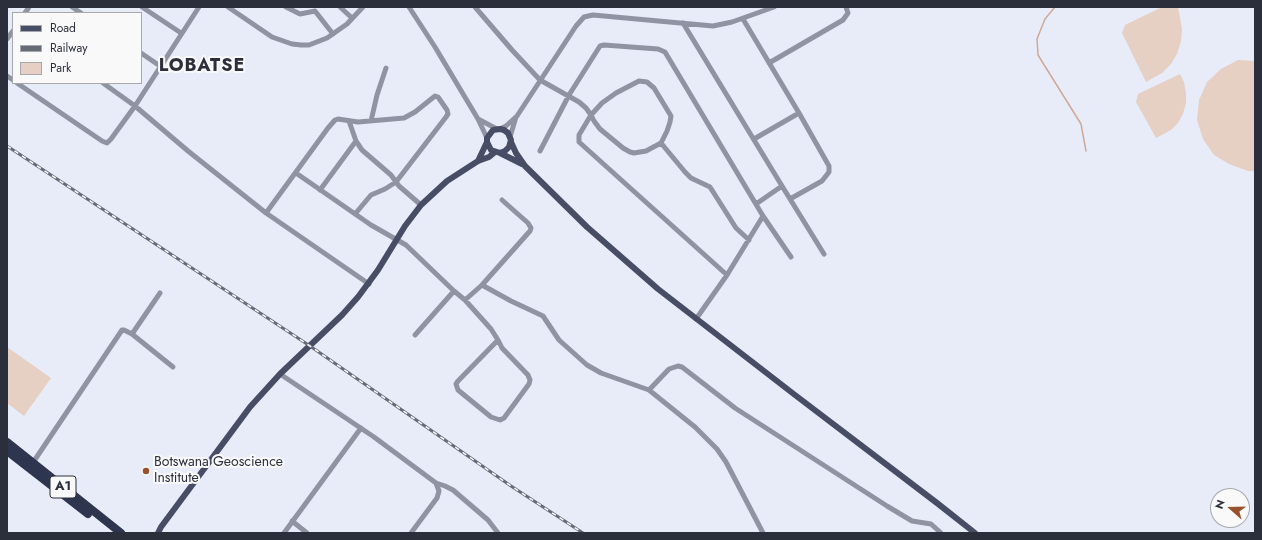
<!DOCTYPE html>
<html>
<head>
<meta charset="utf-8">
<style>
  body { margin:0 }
  #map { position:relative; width:1262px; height:540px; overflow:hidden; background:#e8ecf9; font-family:Jost,sans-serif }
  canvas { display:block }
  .frame { position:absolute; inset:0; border:8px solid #2b2f3b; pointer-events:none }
  .legend { position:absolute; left:12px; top:12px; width:130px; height:72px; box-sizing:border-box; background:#f9f9f9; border:1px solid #a7a8ad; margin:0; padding:5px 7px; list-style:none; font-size:12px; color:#2b2f3b }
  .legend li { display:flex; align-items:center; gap:8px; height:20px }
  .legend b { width:20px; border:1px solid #a7a8ad }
  .north { position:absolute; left:1210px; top:488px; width:40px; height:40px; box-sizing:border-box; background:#f9f9f9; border:1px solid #a7a8ad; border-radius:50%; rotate:290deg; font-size:11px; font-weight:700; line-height:16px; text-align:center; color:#2b2f3b }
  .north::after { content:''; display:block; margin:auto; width:14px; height:18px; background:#98512b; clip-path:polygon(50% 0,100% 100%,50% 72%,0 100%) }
</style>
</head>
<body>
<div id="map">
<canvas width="1262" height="540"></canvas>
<div class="frame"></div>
<ul class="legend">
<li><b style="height:5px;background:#474d64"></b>Road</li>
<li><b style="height:5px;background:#676b77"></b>Railway</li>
<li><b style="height:11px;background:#e6cfc3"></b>Park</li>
</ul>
<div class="north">N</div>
</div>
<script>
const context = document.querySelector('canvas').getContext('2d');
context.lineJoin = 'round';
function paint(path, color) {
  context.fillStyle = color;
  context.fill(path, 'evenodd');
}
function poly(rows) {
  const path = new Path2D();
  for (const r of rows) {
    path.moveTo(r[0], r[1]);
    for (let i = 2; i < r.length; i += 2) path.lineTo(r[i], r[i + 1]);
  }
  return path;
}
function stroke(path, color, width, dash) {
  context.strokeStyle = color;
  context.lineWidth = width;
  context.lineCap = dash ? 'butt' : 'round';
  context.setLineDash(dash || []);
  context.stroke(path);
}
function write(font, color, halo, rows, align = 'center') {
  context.font = font + ' Jost,sans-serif';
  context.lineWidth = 4;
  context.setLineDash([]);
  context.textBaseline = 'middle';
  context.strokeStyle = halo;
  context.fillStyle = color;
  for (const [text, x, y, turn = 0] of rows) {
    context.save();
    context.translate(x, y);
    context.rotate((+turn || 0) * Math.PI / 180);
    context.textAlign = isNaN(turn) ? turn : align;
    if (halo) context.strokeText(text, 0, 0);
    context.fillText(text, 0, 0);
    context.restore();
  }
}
const green = poly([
  [1162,7,1178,7,1182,29,1181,41,1177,54,1171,64,1162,73,1146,82,1122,33,1125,25],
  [1238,60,1255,61,1255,171,1248,171,1229,164,1214,155,1203,139,1197,120,1199,100,1207,82,1221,69],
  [1180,74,1184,82,1186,93,1186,103,1183,114,1178,123,1171,130,1156,138,1136,102,1138,94],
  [7,347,51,378,24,416,7,403]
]);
const stream = poly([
  [1055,7,1045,19,1037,39,1038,55,1081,124,1086,151]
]);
const minor = poly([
  [72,7,81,13],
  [142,7,181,33],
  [228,7,272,37,292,44,301,45,309,45,327,38,347,24,363,7],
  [286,7,300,14,315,11,333,34],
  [340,7,352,18],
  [409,7,435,47,478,119,487,138],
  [475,7,512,50,540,80,579,102,586,108,591,115,594,121,600,129,623,148,630,152,634,153,646,151,661,143,667,131,670,122,671,116,654,88,647,82,639,81,616,93,602,103,591,115,579,135,579,142,727,275],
  [25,13,29,7],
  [743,19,799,113,829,166,829,172,822,181,790,199],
  [683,23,782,186,824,254],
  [7,39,13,31],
  [141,53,160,66],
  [769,63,843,20,848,13,846,7],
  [7,76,13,80],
  [17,83,102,141,107,143,111,139,135,106,199,7],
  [103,83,135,106,188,151,266,213,369,284],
  [478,119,497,129],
  [349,121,356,141,362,150,391,175,399,186,421,205],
  [371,121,377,95,386,68],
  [500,129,506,126,517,116,576,26,584,17,593,15,713,26,732,22,774,7],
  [510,137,516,117],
  [754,139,799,113],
  [661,143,685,172,691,178,710,187,736,228,749,240],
  [540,151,569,95,600,46,604,45,658,49,665,52,763,216,727,275,696,319],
  [296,173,371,225,406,245,454,291,465,300,491,329,498,340,502,348,528,375,530,380,529,384,504,418,500,420,491,417,458,390,456,384,458,381,498,340],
  [320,190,356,141],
  [756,204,782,186],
  [266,213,328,128,335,120,338,119,358,122,404,118,415,112,435,96,438,97,447,110,448,114,446,117,396,182,385,189,371,195,355,214],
  [763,216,791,257],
  [482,285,511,301,543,316,559,340,587,365,601,373,649,390,695,427,717,449,726,462,763,533],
  [465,300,482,285,530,231,531,228,528,223,502,200],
  [132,334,160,293],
  [415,335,454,291],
  [280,374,374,437,436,483,439,491,437,498,411,533],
  [649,390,669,369,678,366,682,367,735,408,887,506,912,521,931,524,941,533],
  [32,464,122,330,124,330,132,334,173,367],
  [436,483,445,486,453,490,488,520,498,533],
  [292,521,307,533],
  [284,533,361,428]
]);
const major = poly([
  [511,142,516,153,525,166,587,227,658,289,795,395,937,503,975,533],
  [500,153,522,164],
  [478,161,487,142,487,138,493,130,500,129,504,130,508,133,511,140,509,147,505,151,500,153,491,150,487,142],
  [158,533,161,527,250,407,280,374,342,315,358,297,378,270,405,226,421,205,447,181,478,161,489,157,495,152]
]);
const highway = poly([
  [7,442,121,533],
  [7,451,88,514]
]);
const rail = poly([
  [7,146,310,346,511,486,583,533]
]);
const markers = [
  [146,471,4,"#98512b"]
];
const shields = [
  [63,487,26]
];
const shieldNames = [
  ["A1",63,487]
];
const poiNames = [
  ["Botswana Geoscience",154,463],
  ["Institute",154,479]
];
const districtNames = [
  ["LOBATSE",202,67]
];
paint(green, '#e6cfc3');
stroke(stream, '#cea997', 1.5);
stroke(minor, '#9094a2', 5);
stroke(major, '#474d64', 6);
stroke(highway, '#2e354e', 8);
stroke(rail, '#676b77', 3);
stroke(rail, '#f9f9f9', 1.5, [4.5]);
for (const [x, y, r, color] of markers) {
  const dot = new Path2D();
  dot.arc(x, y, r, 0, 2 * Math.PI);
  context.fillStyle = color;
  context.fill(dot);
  stroke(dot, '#f9f9f9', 1.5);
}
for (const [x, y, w] of shields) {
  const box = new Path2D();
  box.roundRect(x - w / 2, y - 11, w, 22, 3);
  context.fillStyle = '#f9f9f9';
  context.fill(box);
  stroke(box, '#2b2f3b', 1);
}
write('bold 13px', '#2b2f3b', null, shieldNames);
write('14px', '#2b2f3b', '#f9f9f9', poiNames, 'left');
context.letterSpacing = '1px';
write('bold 18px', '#2b2f3b', '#f9f9f9', districtNames);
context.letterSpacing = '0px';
</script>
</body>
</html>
